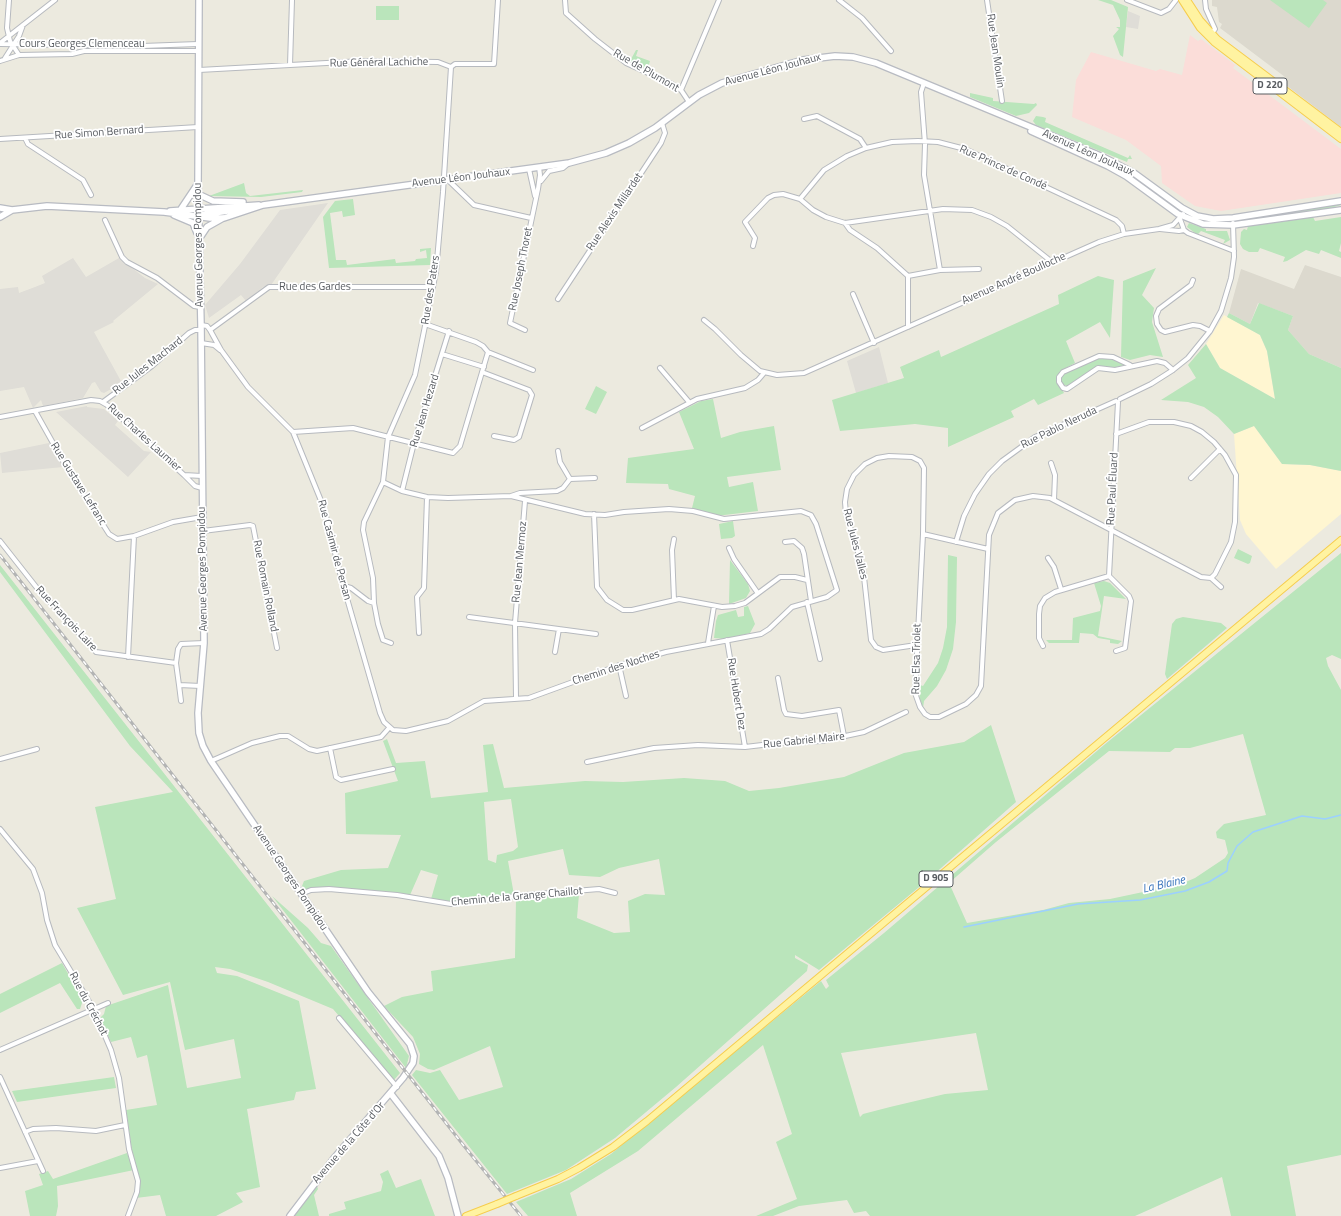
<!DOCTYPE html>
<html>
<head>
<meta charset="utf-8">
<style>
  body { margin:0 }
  canvas { display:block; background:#eceadf }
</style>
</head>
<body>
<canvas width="1341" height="1216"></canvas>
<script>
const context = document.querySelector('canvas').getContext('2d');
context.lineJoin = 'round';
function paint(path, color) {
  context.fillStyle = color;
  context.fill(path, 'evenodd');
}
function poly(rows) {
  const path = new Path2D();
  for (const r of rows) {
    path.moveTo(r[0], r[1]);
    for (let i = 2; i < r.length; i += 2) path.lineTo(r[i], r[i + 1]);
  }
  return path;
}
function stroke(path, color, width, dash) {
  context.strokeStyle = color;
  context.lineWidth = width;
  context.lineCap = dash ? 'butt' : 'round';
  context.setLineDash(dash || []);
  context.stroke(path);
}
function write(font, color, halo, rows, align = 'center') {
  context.font = font + ' "Titillium Web",sans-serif';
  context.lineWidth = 3.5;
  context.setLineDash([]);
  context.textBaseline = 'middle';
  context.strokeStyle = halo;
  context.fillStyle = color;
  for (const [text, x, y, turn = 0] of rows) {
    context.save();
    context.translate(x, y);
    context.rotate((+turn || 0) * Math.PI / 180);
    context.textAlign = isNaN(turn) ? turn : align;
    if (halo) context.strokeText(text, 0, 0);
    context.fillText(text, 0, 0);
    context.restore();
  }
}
const commercial = poly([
  [1224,315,1260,335,1267,351,1275,399,1220,368,1206,344],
  [1254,426,1282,464,1310,465,1341,471,1341,514,1276,569,1246,534,1240,520,1234,434]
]);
const industrial = poly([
  [1128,11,1140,16,1138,29,1126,27],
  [328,203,271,285,263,287,246,301,241,295,209,318,205,305,240,264,280,210],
  [73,258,86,277,119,258,145,278,158,284,113,321,114,322,94,332,122,383,104,393,101,392,95,382,92,383,83,398,43,406,41,400,33,408,24,387,0,391,0,289,18,287,19,293,35,287,45,283,42,276],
  [879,347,888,383,856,393,847,361],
  [87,406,87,407,104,409,118,421,115,425,144,451,151,452,128,477,56,412],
  [49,443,63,467,2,473,0,453]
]);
const education = poly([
  [1212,0,1341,0,1341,127,1282,82,1285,77,1220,28,1222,24,1219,22,1217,7,1212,6],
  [1305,265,1341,277,1341,368,1309,354,1288,330,1293,316,1258,303,1250,324,1229,313,1241,269,1294,289]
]);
const medical = poly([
  [1190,35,1198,41,1201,39,1235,65,1233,68,1341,149,1341,193,1221,211,1195,206,1162,183,1161,166,1126,140,1072,117,1076,80,1091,52,1156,71,1160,69,1182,75]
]);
const green = poly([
  [1098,0,1111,0,1128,7,1123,57,1120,55,1113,36,1119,29,1116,27,1120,27,1120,20,1113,5],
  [1270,0,1323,0,1327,3,1309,28],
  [376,6,399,6,399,20,376,20],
  [636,50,638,50,636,56,650,61,648,68,651,69,651,71,640,68,630,61],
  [970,93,993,98,993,101,1034,104,1036,103,1037,105,1029,113,1016,116,970,97],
  [1036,116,1043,117,1046,118,1045,122,1128,158,1130,155,1132,159,1128,159,1127,162,1036,125,1033,121],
  [244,183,246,193,250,196,303,190,302,192,261,197,209,196],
  [353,199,355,215,343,217,342,211,330,213,336,260,346,260,347,265,395,259,396,263,415,261,416,259,427,258,426,250,420,252,420,249,431,248,430,265,329,268,323,217,335,201],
  [1341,203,1341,205,1324,210,1254,221,1244,222,1244,219],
  [1313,217,1315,221,1341,217,1341,243,1339,251,1341,252,1341,258,1321,250,1319,254,1306,250,1287,261,1283,262,1285,257,1260,248,1258,252,1249,252,1243,249,1240,244,1241,232,1244,229,1247,230,1248,226],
  [1189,223,1206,229,1206,231,1227,231,1230,240,1223,244,1225,240,1201,231,1198,234,1195,233,1187,227],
  [1156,268,1142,295,1154,308,1152,322,1163,357,1150,355,1130,360,1121,357,1123,281],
  [1098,276,1114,280,1110,338,1100,322,1066,341,1075,363,1062,370,1057,376,1057,381,1064,393,1038,405,1034,399,1011,411,1014,417,948,447,948,428,915,424,840,431,832,400,904,378,900,367,939,350,941,357,1059,304,1058,295],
  [1259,303,1293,316,1288,330,1309,354,1341,368,1341,471,1310,465,1282,464,1254,426,1234,434,1218,417,1204,407,1188,402,1161,400,1196,378,1188,365,1206,344,1220,368,1275,399,1267,351,1260,335,1227,317,1229,313,1250,324],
  [1106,357,1116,360,1126,365,1112,368,1099,366,1068,386,1061,384,1060,378,1062,374,1100,358],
  [596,386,607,392,596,414,585,409],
  [713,399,721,438,740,432,774,426,781,470,727,477,729,487,753,482,758,511,716,516,692,508,695,496,669,489,668,484,626,483,628,458,694,449,679,412,701,401],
  [733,521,735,536,732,538,721,539,719,524],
  [1238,549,1252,556,1250,563,1248,564,1234,558],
  [1341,553,1341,659,1332,655,1326,658,1328,666,1341,690,1341,1155,1287,1166,1296,1216,1231,1216,1222,1177,1135,1216,870,1216,866,1211,854,1213,847,1200,799,1206,773,1216,756,1216,797,1199,776,1142,792,1134,763,1045,638,1151,570,1193,577,1216,528,1216,516,1202,571,1179,611,1154,821,981,826,989,829,986,826,980,884,933,1104,745],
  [1243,734,1266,815,1224,824,1216,832,1217,838,1225,840,1228,853,1225,858,1195,878,1181,884,1110,899,1069,903,1043,910,967,923,949,883,996,842,1109,751,1170,752,1175,748,1190,748],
  [976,1033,988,1090,945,1094,890,1107,863,1114,860,1117,841,1053],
  [948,555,957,557,956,622,953,649,946,670,937,686,924,701,923,708,920,699,918,684,923,686,938,663,943,648,947,627],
  [730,560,748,584,750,591,746,598,729,604],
  [0,565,400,1073,394,1080,333,1009,268,982,230,969,215,967,217,973,237,976,299,1001,316,1089,296,1092,294,1100,247,1109,260,1187,236,1193,243,1202,216,1216,166,1216,160,1195,136,1198,138,1192,126,1110,157,1105,147,1055,137,1058,131,1037,111,1042,100,1018,104,1014,106,1006,168,985,187,1088,241,1078,234,1039,185,1050,170,982,123,995,77,908,116,899,95,807,173,792,130,746,0,572],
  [1104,581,1110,583,1126,599,1104,596,1098,636,1122,641,1118,644,1110,643,1110,640,1098,638,1093,634,1080,633,1079,643,1049,643,1046,640,1072,640,1073,618,1100,611,1101,606,1094,583],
  [748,606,755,624,750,633,726,639,714,638,716,621,718,615,736,610,738,617,744,616,744,607],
  [1183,617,1221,623,1227,628,1167,679,1165,674,1172,624,1176,619],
  [991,725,1016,802,924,883,819,970,795,955,795,958,808,965,807,971,676,1087,615,1138,566,1170,507,1194,412,1075,416,1070,430,1073,440,1070,459,1100,503,1087,490,1046,434,1070,428,1069,419,1064,420,1054,413,1037,384,1006,402,997,433,991,431,971,515,958,516,898,579,894,577,918,614,933,630,932,628,901,645,894,665,895,659,859,619,868,600,877,569,875,563,849,508,861,514,895,452,902,431,899,438,875,421,870,410,895,356,890,305,889,302,886,304,881,341,870,388,868,401,835,346,834,345,793,398,781,383,741,387,739,396,763,425,761,431,798,488,792,483,745,493,744,504,788,585,781,623,782,684,778,725,781,749,791,779,788,844,777,904,753,964,742],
  [511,799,518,847,513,851,497,855,496,863,488,860,484,802],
  [272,896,308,928,321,943,331,946,409,1056,406,1068],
  [62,963,83,1000,80,1009,77,1009,60,983,0,1013,0,994],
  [114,1077,116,1088,17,1102,12,1091],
  [127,1153,134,1170,57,1186,58,1206,56,1216,30,1216,25,1191,43,1185,39,1174,48,1171,53,1179],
  [388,1170,396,1188,421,1179,435,1216,329,1216,329,1214,346,1209,344,1202,381,1191,383,1182,380,1174],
  [317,1186,318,1189,314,1195,319,1216,293,1216]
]);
const stream = poly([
  [964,927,1078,904,1140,900,1185,891,1209,882,1227,871,1228,863,1237,846,1253,832,1302,816,1325,819,1341,815]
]);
const minor = poly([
  [9,0,7,28,10,41,19,55],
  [565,0,566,13,595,39,626,63,672,84,681,90,689,102],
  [839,0,862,18,891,51],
  [987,0,1002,101],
  [1127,0,1161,13,1169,9,1176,0],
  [1205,0,1206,9,1215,29,1212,33],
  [0,43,55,0],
  [0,44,142,46,198,44],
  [5,58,19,36,23,25],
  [0,61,19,55,72,54,84,51,198,51],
  [290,65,292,0],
  [451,67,455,64,494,64,498,0],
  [199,70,363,61,438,62,451,67],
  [924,83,921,92,925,144,924,175,940,270],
  [681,90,719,0],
  [804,119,817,116,860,139,866,148],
  [25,138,28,144,83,180,91,195],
  [0,139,198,127],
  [529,169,535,196],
  [448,180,474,205,531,218],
  [541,181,549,171,563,168,569,163],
  [800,199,824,170,847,156,866,148,892,142,918,141,938,142,965,149,1116,220,1122,226,1124,234],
  [1180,219,1184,230],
  [105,220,122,257,127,262,157,278,194,306,200,307],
  [845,223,850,230,877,248,908,276],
  [1160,229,1179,231,1184,230,1188,233,1234,251],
  [753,246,755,238,745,222,768,198,774,195,783,194,800,199,813,210,826,217,845,223,943,209,972,210,991,217,1007,226,1052,262],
  [908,276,940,270,979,269],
  [908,276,908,327],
  [1193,280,1191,285,1159,309,1156,316,1157,324,1161,330,1165,332,1193,325,1200,326,1210,331],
  [853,294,874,343],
  [558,299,661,143,665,133,662,123],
  [704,320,715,329,741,355,760,371,777,375,804,373,1099,242,1124,234,1159,229,1173,225,1183,214],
  [425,324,476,342,483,346,488,352,533,370],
  [201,325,207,326,210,330,221,350,248,387,293,432,324,508,342,581,380,713,384,722,393,730,406,731,448,721,484,701,529,698,617,666,666,652,761,634,769,629,792,607,827,597,837,590,816,524,811,515,801,511,724,519,693,511,669,509,624,512,605,515,585,514,511,496,448,498,427,497,402,491,383,482],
  [210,330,269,287,433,287],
  [525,330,510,323,538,189,540,175,539,167],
  [201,343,214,345,220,350],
  [442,354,484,367],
  [1130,365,1113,357,1099,356,1063,372,1059,377,1059,382,1063,388,1067,389,1098,368,1115,370,1157,361,1165,363,1173,370],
  [660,368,689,402],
  [482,372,529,390,532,395,519,437,514,440,494,436],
  [1120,399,1151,384,1173,370,1188,358,1210,331,1221,311,1231,278,1234,257,1233,223],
  [103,402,152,366,189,333,195,330,201,330],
  [35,411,67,468,109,534,117,539,134,536],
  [0,417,91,400,100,401,107,405,184,475],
  [642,428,697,399,745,388,758,380,764,373],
  [293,432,353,428,453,453,460,446,488,352],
  [1116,434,1149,422,1174,422,1191,426,1202,432,1214,442,1225,455,1236,475,1235,522,1231,542,1215,574,1211,578],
  [558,451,560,462,570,479,595,478],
  [1051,463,1055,475,1054,500],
  [202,476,184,475,195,486,202,488],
  [1191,478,1220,449],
  [383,482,388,437,415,375,436,272,443,192,451,67],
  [383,482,364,522,363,530,373,578,374,603,378,624,383,640,391,643],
  [402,491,414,443,449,331],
  [511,496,520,493,557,491,563,488,570,479],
  [594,514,597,587,607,600,623,610,632,610,679,599,722,607,735,606,745,603,780,577,795,577,807,580],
  [203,531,250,525,253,526,277,648],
  [923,534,988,549],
  [0,541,37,588,96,652,176,663],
  [785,542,794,541,802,548,804,554,811,601],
  [956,542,964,516,975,494,989,474,1002,461,1035,437,1116,401],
  [729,548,734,559,757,592],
  [1048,558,1054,567,1061,589],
  [1211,578,1221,587],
  [344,586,351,588,368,601,374,603],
  [674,600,672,550,674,539],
  [807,602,820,659],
  [469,617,596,634],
  [419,633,417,597,424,588,427,497],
  [727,640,745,747],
  [708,643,714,606],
  [916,645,883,650,876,647,871,640,863,568,846,514,845,502,847,489,854,475,865,464,877,458,889,456,912,457,920,461,924,468,923,534,915,693,920,707,925,714,930,717,939,717,966,704,976,695,981,686,989,535,998,513,1015,500,1033,496,1050,498,1201,577,1211,578],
  [1043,646,1039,638,1039,614,1040,606,1045,598,1055,592,1109,576],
  [1116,651,1125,648,1131,601,1129,596,1109,576,1118,402],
  [555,652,559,629],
  [128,657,134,536,173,522,202,517],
  [619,665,626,696],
  [778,678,784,710,786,714,802,716,839,710,844,736],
  [179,685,181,701],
  [201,686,179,685,176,663,178,649,181,644,204,643],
  [516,698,515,623,525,501],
  [330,748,336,777,341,780,393,769],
  [0,759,37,749],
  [211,761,252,743,280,736,288,736,309,749,317,751,381,737,389,728],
  [587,762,654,748,698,745,745,747,779,743,822,741,864,732,906,712],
  [0,829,33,869,42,893,47,920,55,945,93,1008,111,1050,119,1078,129,1149,138,1181,137,1192,128,1216],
  [301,894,311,890,329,889,397,895,451,904,526,895,599,889,615,893],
  [339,1018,397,1087],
  [0,1050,108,1003],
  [0,1077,43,1171],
  [25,1132,33,1129,56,1128,96,1131,125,1125],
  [0,1168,38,1161]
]);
const secondary = poly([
  [199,0,198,185,201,325,204,643,198,713,199,733,203,746,211,761,368,992,410,1044,414,1056,413,1063,403,1078,335,1157,290,1216],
  [1031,131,1108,166,1126,176,1178,214,1203,224,1233,225,1341,210],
  [198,194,213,201,243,202],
  [0,208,12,210],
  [181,209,197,185],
  [170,211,259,205],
  [174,215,193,223,197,233],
  [201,215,241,209],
  [0,217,12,210,47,206,164,212,210,218,224,218,263,205,569,163,606,153,629,143,655,128,699,95,722,83,803,60,835,56,853,57,876,63,1103,157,1134,173,1182,208,1197,216,1213,219,1233,218,1341,201],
  [201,236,207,227,223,218],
  [391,1094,439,1156,448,1178,458,1216]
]);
const primary = poly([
  [1182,0,1200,28,1214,42,1341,139],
  [1187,0,1200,20,1217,39,1341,132],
  [516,1196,558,1179,579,1168,613,1147,647,1121,1341,540],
  [466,1216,497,1204]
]);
const rail = poly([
  [0,555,464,1146,521,1216]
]);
const primaryBridge = poly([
  [497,1204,516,1196]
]);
const shields = [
  [1270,86,34],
  [936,879,34]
];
const shieldNames = [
  ["D 220",1270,86],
  ["D 905",936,879]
];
const streetNames = [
  ["Cours Georges Clemenceau",82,44],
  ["Rue Jean Moulin",995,51,82],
  ["Rue Général Lachiche",379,63,-1],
  ["Avenue Léon Jouhaux",773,70,-15],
  ["Rue de Plumont",646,71,30],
  ["Rue Simon Bernard",99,133,-4],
  ["Avenue Léon Jouhaux",1088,153,24],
  ["Rue Prince de Condé",1003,168,24],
  ["Avenue Léon Jouhaux",461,178,-7],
  ["Rue Alexis Millardet",615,212,-56],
  ["Avenue Georges Pompidou",199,245,-91],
  ["Rue Joseph Thoret",521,269,-79],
  ["Avenue André Boulloche",1014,279,-24],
  ["Rue des Gardes",315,287],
  ["Rue des Paters",431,290,-81],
  ["Rue Jules Machard",148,366,-38],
  ["Rue Jean Hezard",425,411,-73],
  ["Rue Pablo Neruda",1059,428,-26],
  ["Rue Charles Laumier",144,438,42],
  ["Rue Gustave Lefranc",78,484,58],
  ["Rue Paul Éluard",1113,489,-87],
  ["Rue Jules Valles",855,544,76],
  ["Rue Casimir de Persan",334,550,75],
  ["Rue Jean Mermoz",520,562,-85],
  ["Avenue Georges Pompidou",203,569,-91],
  ["Rue Romain Rolland",265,586,79],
  ["Rue François Laire",66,619,47],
  ["Rue Elsa Triolet",917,659,-89],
  ["Chemin des Noches",616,668,-18],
  ["Rue Hubert Dez",736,694,81],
  ["Rue Gabriel Maire",804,741,-6],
  ["Avenue Georges Pompidou",290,878,56],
  ["Chemin de la Grange Chaillot",517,897,-5],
  ["Rue du Créchot",88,1004,62],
  ["Avenue de la Côte d'Or",349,1143,-49]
];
const waterNames = [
  ["La Blaine",1164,885,-13]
];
paint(commercial, '#fff6d1');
paint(industrial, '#dfddd7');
paint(education, '#dcd9ce');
paint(medical, '#fbddd9');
paint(green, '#bae5bb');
stroke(stream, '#9cd0ff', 1.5);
stroke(minor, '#b7babf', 6);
stroke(secondary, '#b8bbc2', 8);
stroke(primary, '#f6cd4e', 8);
stroke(minor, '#fff', 4);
stroke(secondary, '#fff', 5.5);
stroke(primary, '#fff3a1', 6);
stroke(rail, '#b3b4b4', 3);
stroke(rail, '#fff', 1.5, [4.5]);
stroke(primaryBridge, '#f6cd4e', 8, []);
stroke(primaryBridge, '#fff3a1', 6);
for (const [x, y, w] of shields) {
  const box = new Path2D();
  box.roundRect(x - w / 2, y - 8, w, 16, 3);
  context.fillStyle = '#fff';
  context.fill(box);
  stroke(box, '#585c61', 1);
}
write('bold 10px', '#585c61', null, shieldNames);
write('11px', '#585c61', '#fff', streetNames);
write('italic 12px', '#3a75bc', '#fff', waterNames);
</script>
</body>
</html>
